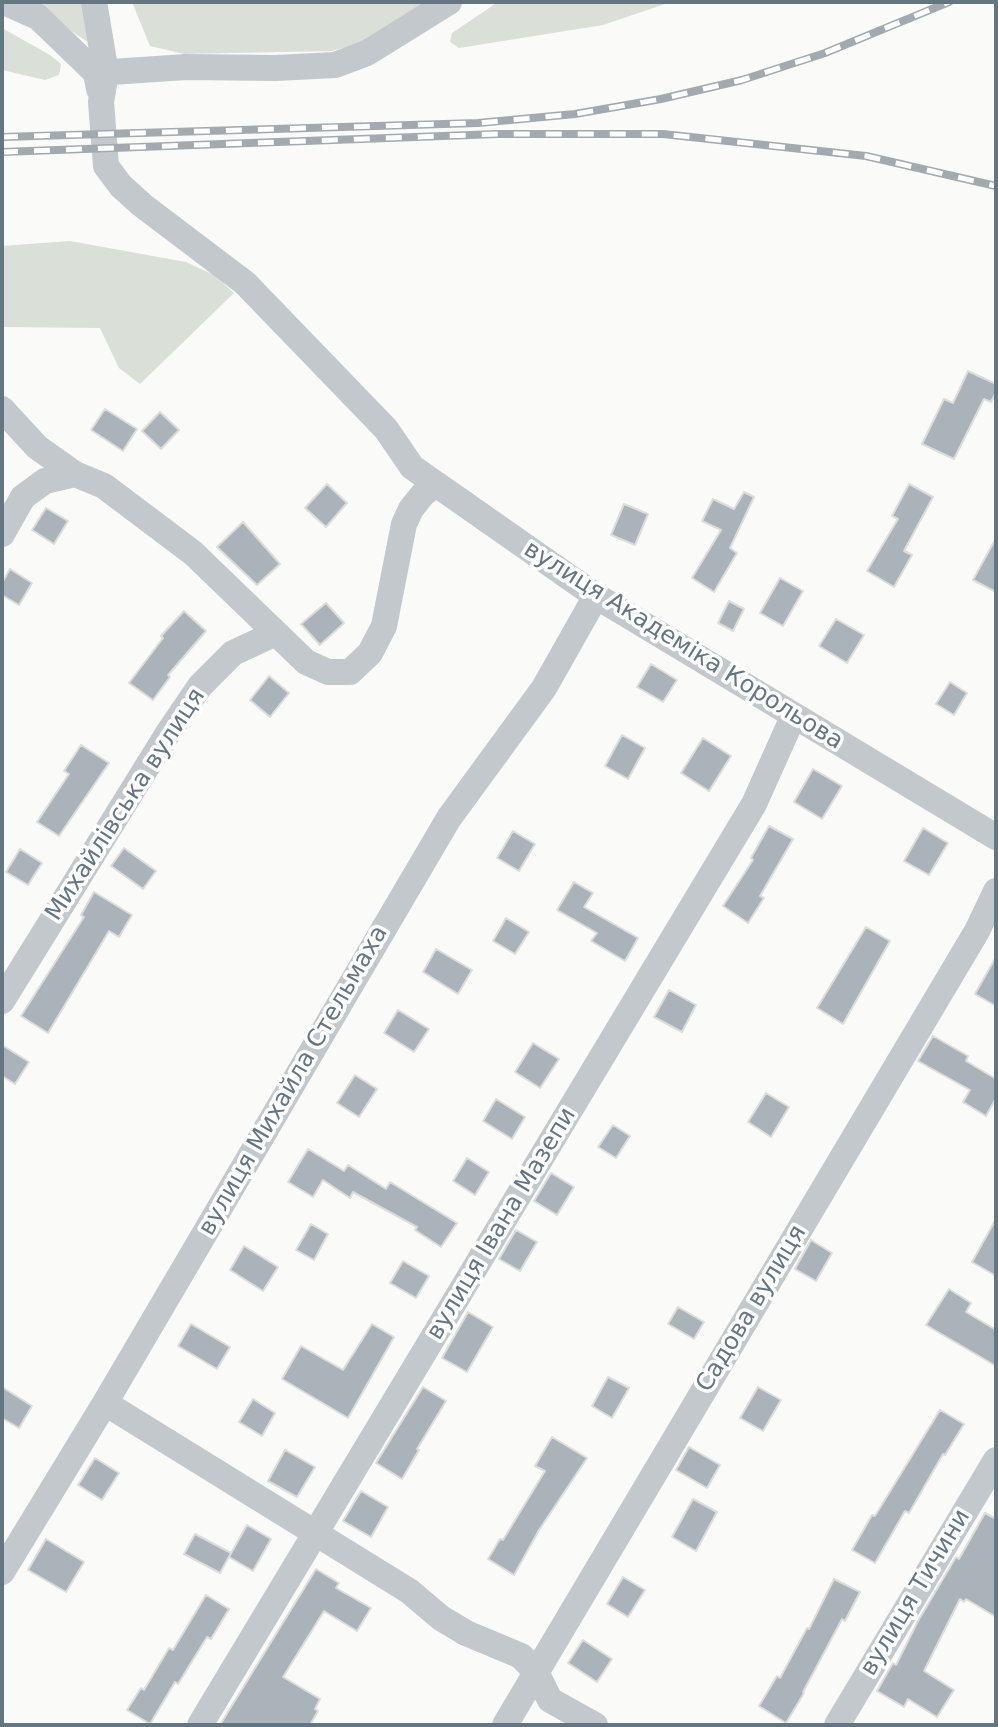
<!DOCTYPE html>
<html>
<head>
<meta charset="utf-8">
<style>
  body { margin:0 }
  #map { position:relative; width:998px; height:1727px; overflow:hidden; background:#fafaf8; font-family:"DejaVu Sans",sans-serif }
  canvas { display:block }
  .frame { position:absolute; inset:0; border:4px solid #657683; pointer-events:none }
</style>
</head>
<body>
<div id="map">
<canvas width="998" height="1727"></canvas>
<div class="frame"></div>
</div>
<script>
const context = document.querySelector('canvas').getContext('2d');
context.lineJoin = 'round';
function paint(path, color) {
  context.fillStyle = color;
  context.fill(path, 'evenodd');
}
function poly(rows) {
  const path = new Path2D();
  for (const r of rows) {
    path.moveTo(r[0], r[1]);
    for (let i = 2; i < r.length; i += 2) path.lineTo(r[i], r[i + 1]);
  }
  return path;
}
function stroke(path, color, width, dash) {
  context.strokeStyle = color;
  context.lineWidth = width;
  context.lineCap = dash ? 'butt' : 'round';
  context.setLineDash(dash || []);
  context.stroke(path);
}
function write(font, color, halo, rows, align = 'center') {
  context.font = font + ' "DejaVu Sans",sans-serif';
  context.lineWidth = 7;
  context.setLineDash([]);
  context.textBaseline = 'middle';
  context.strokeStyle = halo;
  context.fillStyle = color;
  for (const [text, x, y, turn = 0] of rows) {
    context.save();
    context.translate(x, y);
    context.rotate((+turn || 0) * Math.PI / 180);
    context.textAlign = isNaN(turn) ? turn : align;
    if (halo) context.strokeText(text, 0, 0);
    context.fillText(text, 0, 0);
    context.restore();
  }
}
const green = poly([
  [32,2,94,2,91,44,77,35],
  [132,2,429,2,363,42,332,51,184,54,150,46],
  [498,2,671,2,603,25,459,48,450,42,452,33],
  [2,28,50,55,61,64,59,75,45,80,2,70],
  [70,241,186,262,214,275,234,293,140,384,119,368,100,328,2,327,2,246]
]);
const building = poly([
  [968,371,996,384,996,392,991,402,984,399,954,459,922,444,944,399,953,403,968,371],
  [105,409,137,429,123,451,91,430,105,409],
  [160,412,179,430,161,449,142,431,160,412],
  [327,484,347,503,326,527,305,508,327,484],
  [909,484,933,497,904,551,912,555,894,587,867,571,898,519,892,516,909,484],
  [744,492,754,497,730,548,737,553,714,592,692,578,721,530,702,521,713,499,734,509,744,492],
  [624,504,648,514,635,545,611,535,624,504],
  [46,508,68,521,54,544,32,530,46,508],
  [243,522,280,564,257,585,217,547,243,522],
  [996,538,996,592,973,580,996,538],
  [10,569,32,583,19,605,2,595,2,583,10,569],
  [780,578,803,591,783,626,760,613,780,578],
  [729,601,744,609,733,631,718,623,729,601],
  [326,603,344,623,320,645,301,624,326,603],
  [184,611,206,631,168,675,170,677,153,700,129,683,163,638,161,636,184,611],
  [836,619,864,635,847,663,819,646,836,619],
  [651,664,677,680,663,702,637,687,651,664],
  [269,676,289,693,270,717,250,700,269,676],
  [950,682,967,693,954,715,936,704,950,682],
  [622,735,645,748,628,779,605,766,622,735],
  [703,738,731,756,709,791,681,773,703,738],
  [81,745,109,763,59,836,37,822,69,774,64,771,81,745],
  [813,769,842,786,822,819,794,802,813,769],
  [769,826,793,839,760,896,764,898,748,923,723,906,753,860,751,858,769,826],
  [923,828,948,843,929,875,904,861,923,828],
  [513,831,535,844,519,871,497,858,513,831],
  [124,848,156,871,143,889,111,866,124,848],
  [20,849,42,863,28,885,6,872,20,849],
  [574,882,593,893,584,907,638,938,625,961,591,941,597,933,557,910,574,882],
  [94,892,132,915,119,937,109,931,48,1033,21,1016,84,917,81,915,94,892],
  [506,918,529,932,515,954,493,941,506,918],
  [866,927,890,941,843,1024,817,1008,866,927],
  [436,949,472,970,458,994,423,972,436,949],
  [996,957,996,1006,975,994,996,957],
  [669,990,696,1005,682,1032,654,1017,669,990],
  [398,1010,429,1029,414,1052,384,1033,398,1010],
  [933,1036,968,1056,966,1061,996,1079,996,1098,986,1116,963,1102,970,1090,918,1061,933,1036],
  [533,1043,559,1059,540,1088,515,1072,533,1043],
  [2,1045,29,1062,15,1084,2,1076,2,1045],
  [355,1075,377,1089,359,1117,337,1103,355,1075],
  [766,1093,789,1107,771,1137,748,1122,766,1093],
  [496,1099,525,1117,512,1139,483,1121,496,1099],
  [613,1125,630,1136,616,1158,598,1147,613,1125],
  [308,1149,344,1171,348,1165,386,1189,390,1182,457,1223,441,1247,415,1230,417,1227,353,1192,350,1198,323,1180,313,1197,288,1182,308,1149],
  [467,1158,489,1172,475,1195,453,1181,467,1158],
  [551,1173,574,1187,557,1215,534,1201,551,1173],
  [996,1219,996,1276,972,1262,996,1219],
  [311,1224,328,1234,314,1260,296,1250,311,1224],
  [516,1230,537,1242,520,1271,499,1259,516,1230],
  [811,1240,832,1253,816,1281,795,1269,811,1240],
  [244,1246,278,1267,263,1291,230,1270,244,1246],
  [403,1261,429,1276,416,1298,390,1283,403,1261],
  [949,1289,971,1303,966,1312,996,1330,996,1366,926,1325,949,1289],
  [678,1307,704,1322,694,1339,668,1324,678,1307],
  [468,1312,493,1327,467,1372,442,1358,468,1312],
  [191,1324,230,1347,217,1369,178,1346,191,1324],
  [372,1324,394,1337,348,1418,282,1379,301,1346,343,1370,372,1324],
  [608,1377,629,1388,612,1418,592,1406,608,1377],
  [2,1387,32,1406,19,1428,2,1418,2,1387],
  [423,1387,446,1401,417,1449,419,1450,402,1479,376,1463,423,1387],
  [758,1387,781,1400,763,1431,740,1418,758,1387],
  [253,1399,275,1413,262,1436,239,1422,253,1399],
  [940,1410,964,1424,945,1455,943,1454,909,1513,905,1511,875,1563,852,1550,872,1515,875,1516,940,1410],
  [552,1437,587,1458,539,1530,514,1575,488,1559,500,1539,503,1540,545,1471,535,1466,552,1437],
  [689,1447,720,1465,707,1488,676,1470,689,1447],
  [285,1450,315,1467,297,1497,268,1481,285,1450],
  [95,1458,119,1473,102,1500,78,1485,95,1458],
  [361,1491,388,1507,371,1537,343,1521,361,1491],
  [693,1499,717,1512,696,1551,672,1537,693,1499],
  [985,1513,996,1519,996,1617,966,1599,964,1602,960,1599,924,1671,954,1690,937,1717,908,1699,904,1707,877,1691,893,1663,896,1665,918,1621,956,1557,959,1559,985,1513],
  [247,1525,271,1539,253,1571,229,1557,247,1525],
  [195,1534,231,1553,220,1573,184,1554,195,1534],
  [46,1539,84,1562,66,1592,28,1570,46,1539],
  [316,1569,339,1583,336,1588,371,1608,357,1631,324,1611,283,1677,320,1699,315,1709,318,1711,310,1725,220,1725,316,1569],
  [623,1577,645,1590,628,1617,607,1604,623,1577],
  [834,1579,860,1592,845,1621,842,1619,803,1692,804,1693,786,1723,759,1706,777,1676,780,1678,807,1628,809,1629,834,1579],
  [206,1595,229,1609,211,1639,207,1637,178,1684,175,1682,150,1724,127,1710,141,1688,144,1690,169,1648,173,1650,206,1595],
  [583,1640,612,1659,597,1682,568,1663,583,1640]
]);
const minor = poly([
  [4,2,38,17,96,73,99,89],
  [94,2,106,73,101,102,106,166,121,186,142,205,245,283,386,429,412,467,436,484],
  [96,73,186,67,276,68,335,65,367,53,449,2],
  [2,409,37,447,75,474],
  [2,534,23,497,45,481,75,474,104,486,193,553,306,662,328,672,350,672,370,653,384,626,404,524,411,509,423,494,436,484,596,596,996,837],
  [2,1001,168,733,200,686,233,653,274,634],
  [105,1403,409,1591,441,1618,466,1633,521,1656,536,1672,550,1700,595,1725],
  [2,1572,105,1403,449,818,544,688,596,596],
  [200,1725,754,804,793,717],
  [505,1725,977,931,996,891],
  [837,1725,996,1460]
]);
const rail = poly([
  [2,137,478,123,575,114,661,99,742,80,825,53,949,2],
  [2,152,498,134,663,134,866,156,996,186]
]);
const streetNames = [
  ["вулиця Академіка Корольова",683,646,32],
  ["Михайлівська вулиця",126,805,-57],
  ["вулиця Михайла Стельмаха",294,1081,-60],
  ["вулиця Івана Мазепи",502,1224,-59],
  ["Садова вулиця",752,1309,-59],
  ["вулиця Тичини",916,1593,-59]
];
paint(green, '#dadfd7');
paint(building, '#aab3b9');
stroke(building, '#dcdcda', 2);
stroke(minor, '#c3c8cc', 26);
stroke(rail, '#a2aab0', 8);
stroke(rail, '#fff', 5, [16]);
write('24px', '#657683', '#fff', streetNames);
</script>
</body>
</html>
